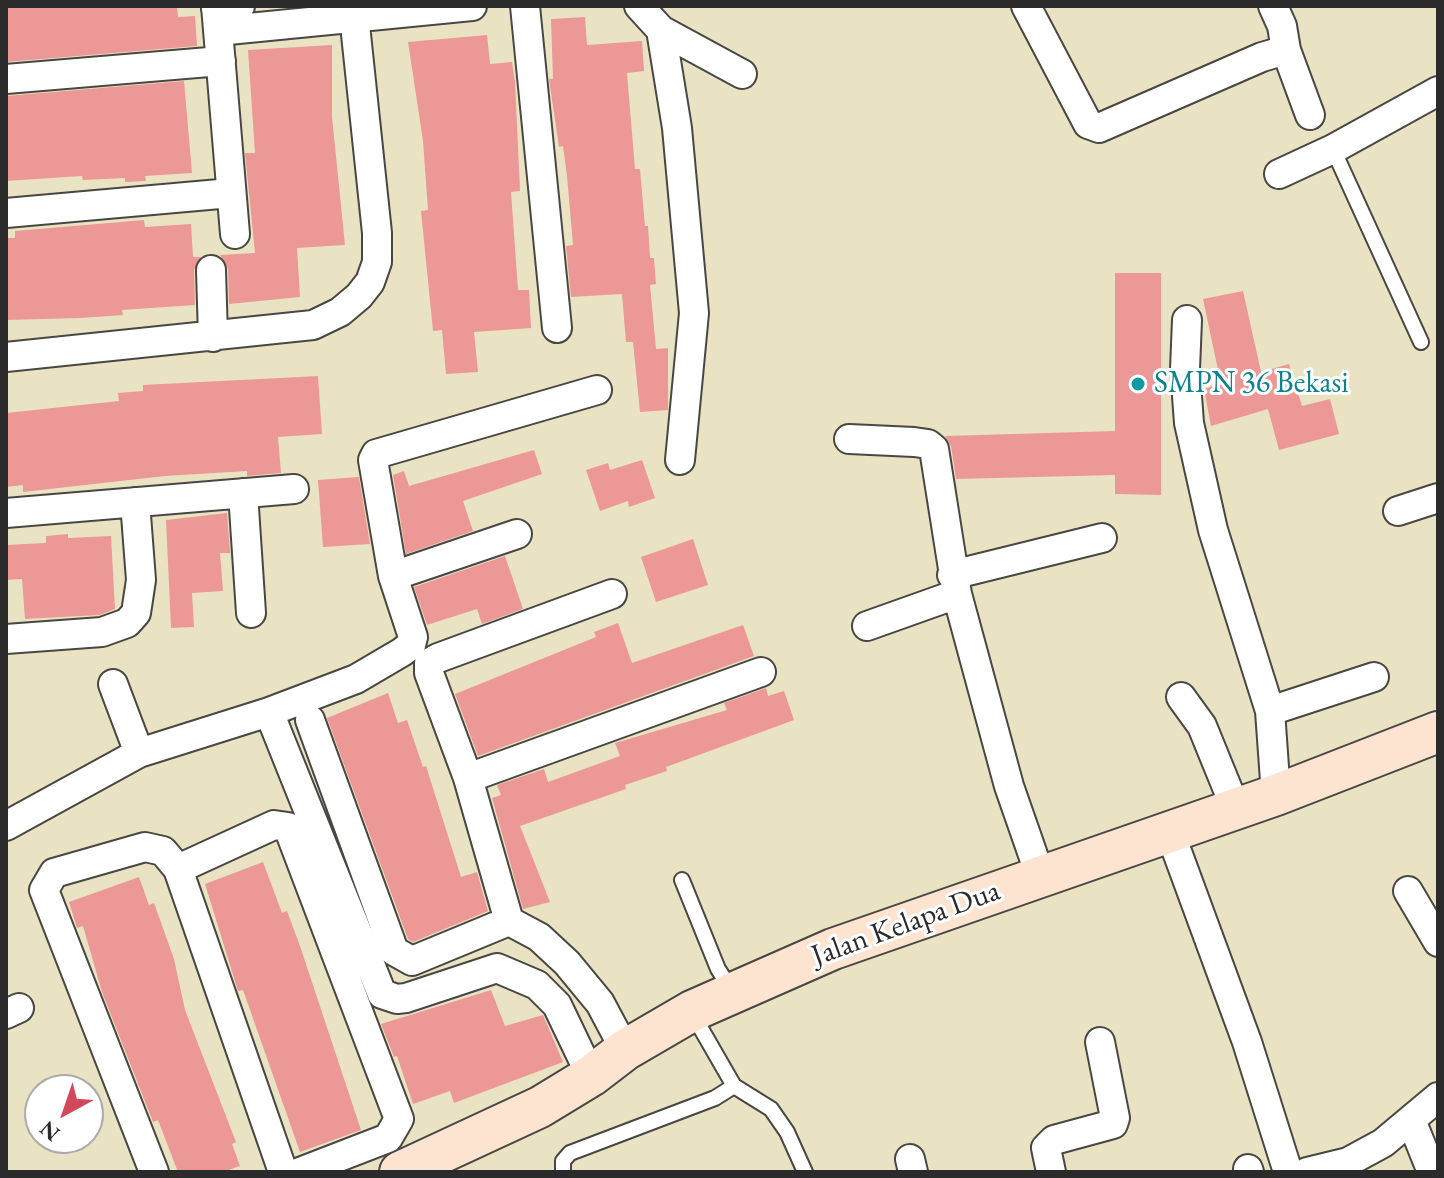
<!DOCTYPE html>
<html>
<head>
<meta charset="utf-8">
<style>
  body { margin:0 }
  #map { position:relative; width:1444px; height:1178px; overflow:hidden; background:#e9e3c3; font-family:"EB Garamond",serif }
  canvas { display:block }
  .frame { position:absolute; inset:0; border:8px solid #2b2b2b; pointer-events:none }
  .north { position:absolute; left:24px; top:1074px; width:80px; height:80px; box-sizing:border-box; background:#fff; border:2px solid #aaa; border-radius:50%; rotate:220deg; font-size:22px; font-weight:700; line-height:32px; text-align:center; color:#2b2b2b }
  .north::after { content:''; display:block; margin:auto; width:28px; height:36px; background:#d1495b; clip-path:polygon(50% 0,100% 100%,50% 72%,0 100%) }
</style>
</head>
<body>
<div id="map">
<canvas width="1444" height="1178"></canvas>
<div class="frame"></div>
<div class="north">N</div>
</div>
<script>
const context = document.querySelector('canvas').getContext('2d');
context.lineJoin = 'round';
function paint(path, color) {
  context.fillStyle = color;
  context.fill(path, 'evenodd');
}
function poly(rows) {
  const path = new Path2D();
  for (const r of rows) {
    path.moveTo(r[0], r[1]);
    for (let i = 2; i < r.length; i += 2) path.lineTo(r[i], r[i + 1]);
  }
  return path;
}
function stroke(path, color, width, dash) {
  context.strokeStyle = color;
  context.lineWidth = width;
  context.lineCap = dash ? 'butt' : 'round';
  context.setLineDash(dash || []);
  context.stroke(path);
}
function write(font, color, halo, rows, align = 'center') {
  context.font = font + ' "EB Garamond",serif';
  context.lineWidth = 6;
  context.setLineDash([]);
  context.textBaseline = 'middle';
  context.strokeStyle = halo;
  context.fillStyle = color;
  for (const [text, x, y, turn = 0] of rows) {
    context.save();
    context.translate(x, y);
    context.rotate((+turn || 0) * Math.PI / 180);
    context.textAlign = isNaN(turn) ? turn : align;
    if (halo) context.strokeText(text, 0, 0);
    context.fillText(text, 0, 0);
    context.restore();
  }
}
const building = poly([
  [6,6,177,6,178,17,195,16,197,46,6,62],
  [585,17,587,45,642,41,644,71,627,73,635,169,640,169,645,226,648,226,650,258,654,258,656,284,650,285,656,349,668,348,668,410,640,412,633,342,626,342,622,294,571,297,566,246,573,245,567,176,563,146,559,147,549,79,553,79,551,19],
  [487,35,490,64,512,62,515,82,520,191,511,192,518,290,529,290,531,328,474,332,478,372,446,374,442,330,433,331,421,211,428,210,423,141,408,42],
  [332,45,332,117,345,245,297,248,300,297,229,304,228,269,220,255,255,253,245,153,255,153,248,50],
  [184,81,192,173,145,176,146,181,125,182,125,178,83,180,82,176,6,181,6,96],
  [144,220,145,227,191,224,193,257,201,257,194,270,195,305,122,310,123,315,81,318,6,320,6,238,15,238,15,231],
  [1115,273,1161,273,1161,495,1115,494,1115,475,956,479,951,446,945,436,1115,431],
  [1243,291,1261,372,1289,364,1302,406,1330,399,1339,434,1279,450,1268,409,1211,426,1204,389,1221,384,1203,299],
  [318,376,322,434,278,437,281,473,247,476,247,471,165,476,23,492,23,485,6,487,6,413,119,401,118,393,143,391,143,385],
  [534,450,542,474,463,501,473,531,406,554,393,475,404,471,409,486],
  [642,460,655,498,629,507,628,501,600,511,586,470,608,463,610,470],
  [359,477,370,544,323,547,318,480],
  [227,513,230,553,220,553,223,591,192,593,194,627,171,628,166,520],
  [68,534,68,538,111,536,115,609,100,615,25,619,22,579,6,580,6,545,46,543,46,536],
  [693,539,708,585,656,602,641,557],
  [505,556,523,609,482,624,477,609,427,625,414,587],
  [618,623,632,663,743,625,754,656,478,756,455,694,596,637,594,632],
  [766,688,768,696,784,691,794,720,666,767,667,771,625,785,626,789,520,826,550,902,523,909,492,798,501,795,497,785,544,769,548,782,620,756,615,743,727,710,724,703],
  [388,693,398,723,407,720,423,767,426,766,461,877,477,872,488,911,413,942,408,939,327,718],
  [263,862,282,913,287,911,300,946,361,1130,300,1152,243,990,238,991,205,884],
  [139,877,149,905,154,903,174,959,185,1010,236,1142,232,1144,240,1166,223,1172,178,1172,158,1120,153,1122,102,992,83,926,77,928,69,902],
  [491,990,505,1026,543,1015,563,1062,454,1103,450,1091,413,1104,397,1056,394,1057,381,1024]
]);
const service = poly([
  [1333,149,1421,342],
  [682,880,718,969,733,992],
  [734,1086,771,1109,787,1132,805,1172],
  [563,1172,563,1161,570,1153,715,1098,734,1086,692,1013]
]);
const minor = poly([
  [216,6,235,234],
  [525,6,557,328],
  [639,6,661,30,742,74],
  [1026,6,1088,124,1099,128,1262,57,1286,50,1310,115],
  [1273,6,1282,26,1286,50],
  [216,9,240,6],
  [661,30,677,128,694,313,680,460],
  [218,31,472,6],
  [6,79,221,61],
  [1279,174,1333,149,1438,91],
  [6,213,231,193],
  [211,270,213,337],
  [1187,320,1185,369,1189,423,1213,530,1270,711],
  [6,357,313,325,340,312,359,296,370,282,377,262,377,233,353,6],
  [849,439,914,442,928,444,934,449,957,594,1009,786,1040,875],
  [243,493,251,613],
  [1398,511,1438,498],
  [6,513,294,489],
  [952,575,1102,538],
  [393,576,517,534],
  [612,594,438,658,429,663,429,673,468,778,509,921,539,937,567,963,600,1003,625,1050],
  [867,626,957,594],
  [6,639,102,632,127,623,136,613,141,580,135,502],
  [113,684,139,753],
  [1181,697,1202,726,1235,807],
  [269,712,382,994,397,999,406,998,497,968,537,985,557,1005,591,1076],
  [310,720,394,951,412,961,509,921],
  [468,778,761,672],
  [1276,795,1270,711,1374,677],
  [6,826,139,753,269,712,356,679,402,652,411,645,413,637,393,576,373,460,376,454,597,390],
  [1169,830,1247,1042,1288,1172],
  [178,869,274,825,288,827,399,1119,388,1138,300,1172],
  [1408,891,1438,942],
  [6,1014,19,1008],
  [1411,1120,1432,1172],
  [910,1159,913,1172],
  [1248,1169,1249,1172],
  [154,1172,44,890,54,873,145,847,163,851,178,869,283,1172],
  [1051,1172,1046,1148,1054,1140,1113,1124,1115,1118,1100,1042],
  [1307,1172,1348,1162,1383,1143,1438,1097]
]);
const secondary = poly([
  [400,1172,540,1107,591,1076,625,1050,692,1011,833,949,1276,795,1438,732]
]);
const markers = [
  [1138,384,8,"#0f9aa8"]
];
const cultureNames = [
  ["SMPN 36 Bekasi",1154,384]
];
const streetNames = [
  ["Jalan Kelapa Dua",906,924,-20]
];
paint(building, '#ec9897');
stroke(service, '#484742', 18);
stroke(minor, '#484742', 32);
stroke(secondary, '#484742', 44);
stroke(service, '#fff', 14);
stroke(minor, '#fff', 28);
stroke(secondary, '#fde4d1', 40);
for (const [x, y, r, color] of markers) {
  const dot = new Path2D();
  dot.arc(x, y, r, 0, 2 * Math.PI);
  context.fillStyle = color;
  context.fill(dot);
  stroke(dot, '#fff', 3);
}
write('30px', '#0d838f', '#fff', cultureNames, 'left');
write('30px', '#2b2b2b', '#fff', streetNames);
</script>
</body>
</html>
